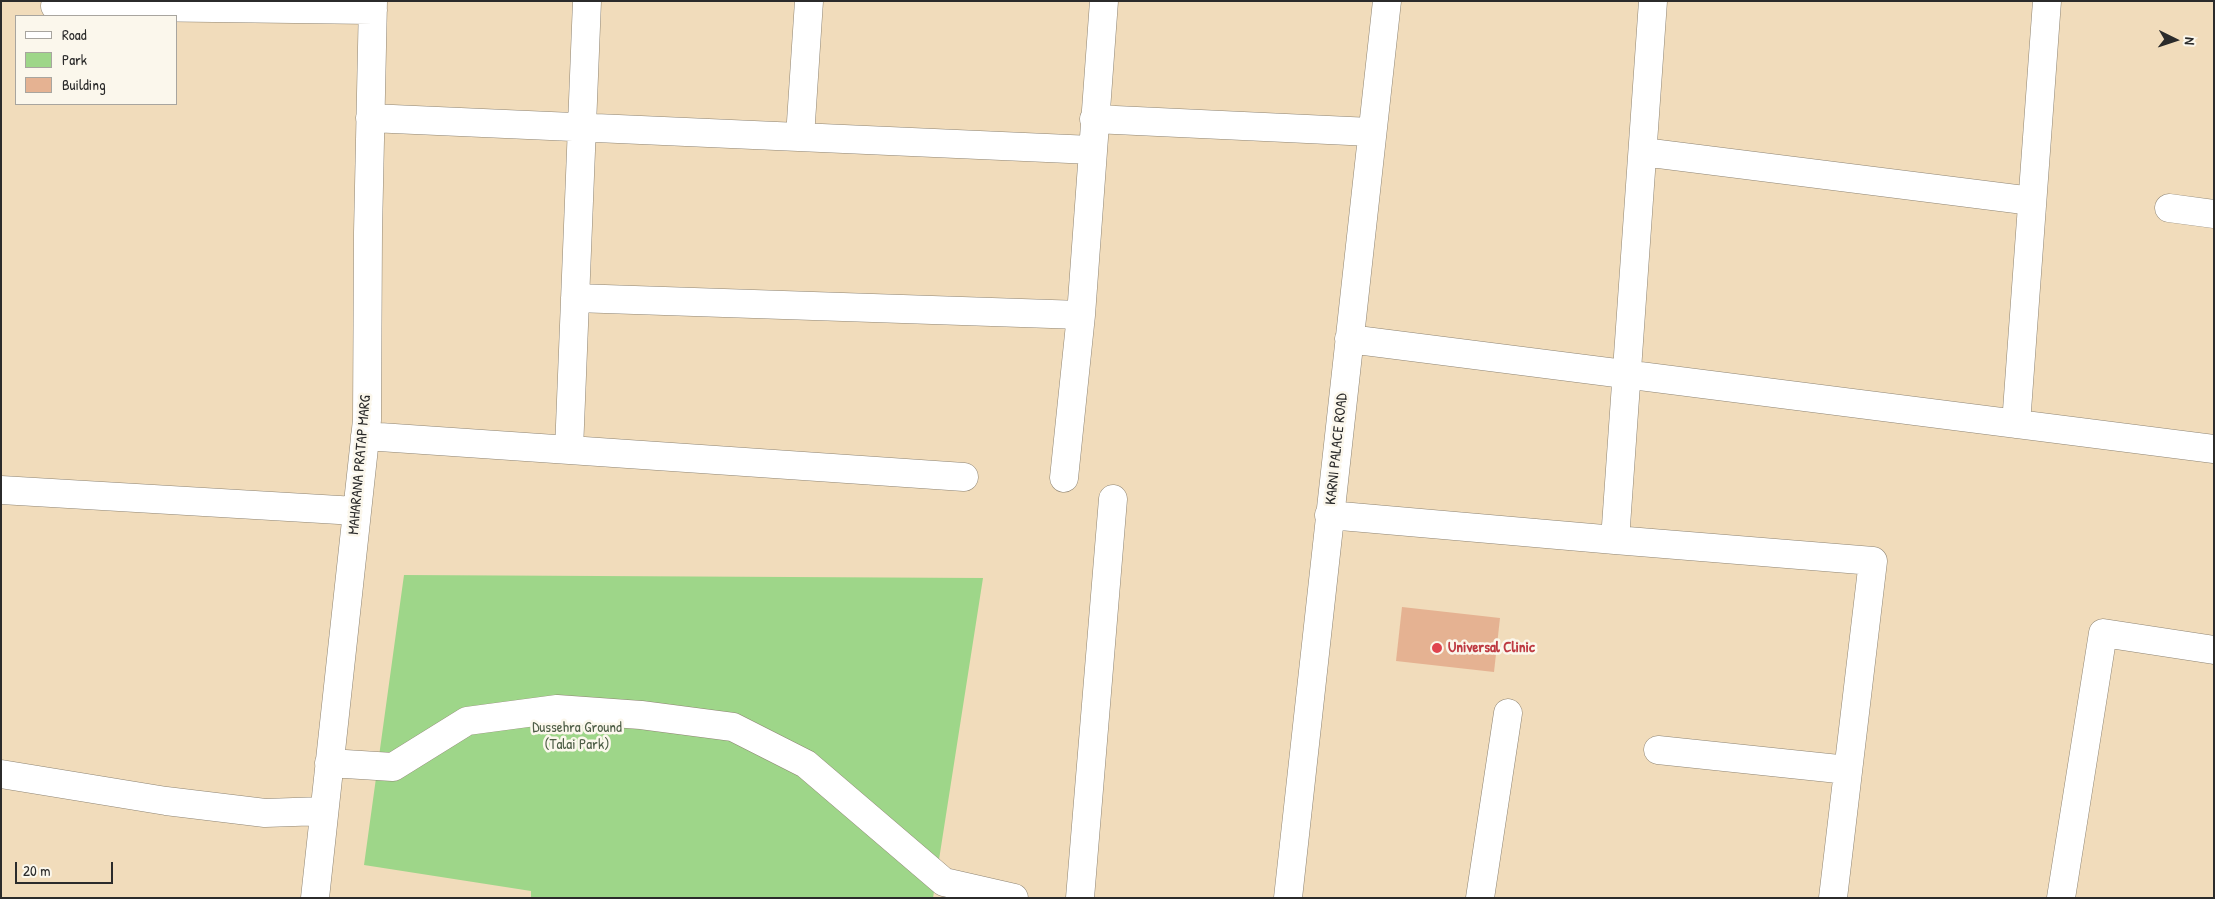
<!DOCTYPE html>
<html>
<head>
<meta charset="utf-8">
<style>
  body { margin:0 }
  #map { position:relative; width:2215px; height:899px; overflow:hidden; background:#f1dcbb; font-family:"Patrick Hand",sans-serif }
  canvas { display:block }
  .frame { position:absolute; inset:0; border:2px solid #2b2b2b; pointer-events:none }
  .legend { position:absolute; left:15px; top:15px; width:162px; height:90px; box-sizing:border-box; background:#fbf7ec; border:1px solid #a8a59f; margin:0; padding:6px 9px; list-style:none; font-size:15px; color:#2b2b2b }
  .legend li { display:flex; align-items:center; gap:10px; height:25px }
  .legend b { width:25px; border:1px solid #a8a59f }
  .north { position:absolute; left:2150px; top:15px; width:50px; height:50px; -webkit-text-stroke:4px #fbf7ec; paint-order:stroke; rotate:94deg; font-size:14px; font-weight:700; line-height:20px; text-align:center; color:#2b2b2b }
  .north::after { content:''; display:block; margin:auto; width:18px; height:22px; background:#2b2b2b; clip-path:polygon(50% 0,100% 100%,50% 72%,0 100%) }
  .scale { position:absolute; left:15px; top:862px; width:98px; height:22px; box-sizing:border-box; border:2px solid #2b2b2b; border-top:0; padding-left:6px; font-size:15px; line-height:18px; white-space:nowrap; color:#2b2b2b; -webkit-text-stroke:4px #fbf7ec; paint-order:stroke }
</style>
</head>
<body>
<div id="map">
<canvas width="2215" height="899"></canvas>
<div class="frame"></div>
<ul class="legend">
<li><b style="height:6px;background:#fff"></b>Road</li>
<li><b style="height:14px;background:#9ed689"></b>Park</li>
<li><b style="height:14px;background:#e5b292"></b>Building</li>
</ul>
<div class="north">N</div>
<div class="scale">20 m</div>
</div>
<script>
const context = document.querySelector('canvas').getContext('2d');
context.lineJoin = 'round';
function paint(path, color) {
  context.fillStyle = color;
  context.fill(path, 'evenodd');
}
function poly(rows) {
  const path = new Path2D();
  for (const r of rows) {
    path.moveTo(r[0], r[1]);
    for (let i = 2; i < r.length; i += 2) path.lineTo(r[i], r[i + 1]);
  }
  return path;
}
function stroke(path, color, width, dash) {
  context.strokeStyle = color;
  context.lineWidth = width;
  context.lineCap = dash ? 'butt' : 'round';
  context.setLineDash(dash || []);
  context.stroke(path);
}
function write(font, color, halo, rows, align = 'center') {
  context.font = font + ' "Patrick Hand",sans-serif';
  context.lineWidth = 5;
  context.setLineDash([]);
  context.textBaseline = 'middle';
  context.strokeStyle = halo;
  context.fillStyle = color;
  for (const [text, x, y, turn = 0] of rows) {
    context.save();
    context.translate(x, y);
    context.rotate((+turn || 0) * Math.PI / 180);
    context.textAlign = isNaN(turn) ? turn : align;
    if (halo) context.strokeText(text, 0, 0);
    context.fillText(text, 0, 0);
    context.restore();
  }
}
const green = poly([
  [404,575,983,578,933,898,531,898,531,891,364,865]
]);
const building = poly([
  [1402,607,1500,618,1494,672,1396,661]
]);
const minor = poly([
  [1653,1,1615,540,1873,561,1833,898],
  [55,6,373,10],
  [370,118,1092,150],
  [1094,119,1371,132],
  [800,137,809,1],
  [1643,152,2032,201],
  [2169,208,2214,214],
  [575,298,1081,315],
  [1349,339,2214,449],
  [2016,424,2047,1],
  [365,436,964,477],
  [569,450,587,1],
  [1064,478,1081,315,1104,1],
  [1,490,356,511],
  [1329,515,1615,540],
  [1658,750,1848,770],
  [329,763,393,767,467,721,557,709,641,715,733,727,806,764,944,882,1014,898],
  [1,774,166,801,265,813,323,811],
  [315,898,367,420,368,232,373,1],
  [1080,898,1113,499],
  [1288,898,1387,1],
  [1480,898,1508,713],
  [2061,898,2103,633,2214,650]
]);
const markers = [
  [1437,648,6,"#e0444e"]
];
const streetNames = [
  ["KARNI PALACE ROAD",1337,449,-84],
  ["MAHARANA PRATAP MARG",360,465,-85]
];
const healthNames = [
  ["Universal Clinic",1448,648]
];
const parkNames = [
  ["Dussehra Ground",577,728],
  ["(Talai Park)",577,745]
];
paint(green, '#9ed689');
paint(building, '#e5b292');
stroke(minor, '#8e8473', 29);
stroke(minor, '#fff', 28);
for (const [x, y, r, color] of markers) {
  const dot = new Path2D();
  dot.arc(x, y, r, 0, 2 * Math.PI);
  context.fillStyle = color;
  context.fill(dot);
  stroke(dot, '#fbf7ec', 2);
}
write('15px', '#2b2b2b', '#fbf7ec', streetNames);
write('bold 15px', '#be3a42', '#fbf7ec', healthNames, 'left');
write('15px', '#4e5e47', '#fbf7ec', parkNames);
</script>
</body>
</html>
